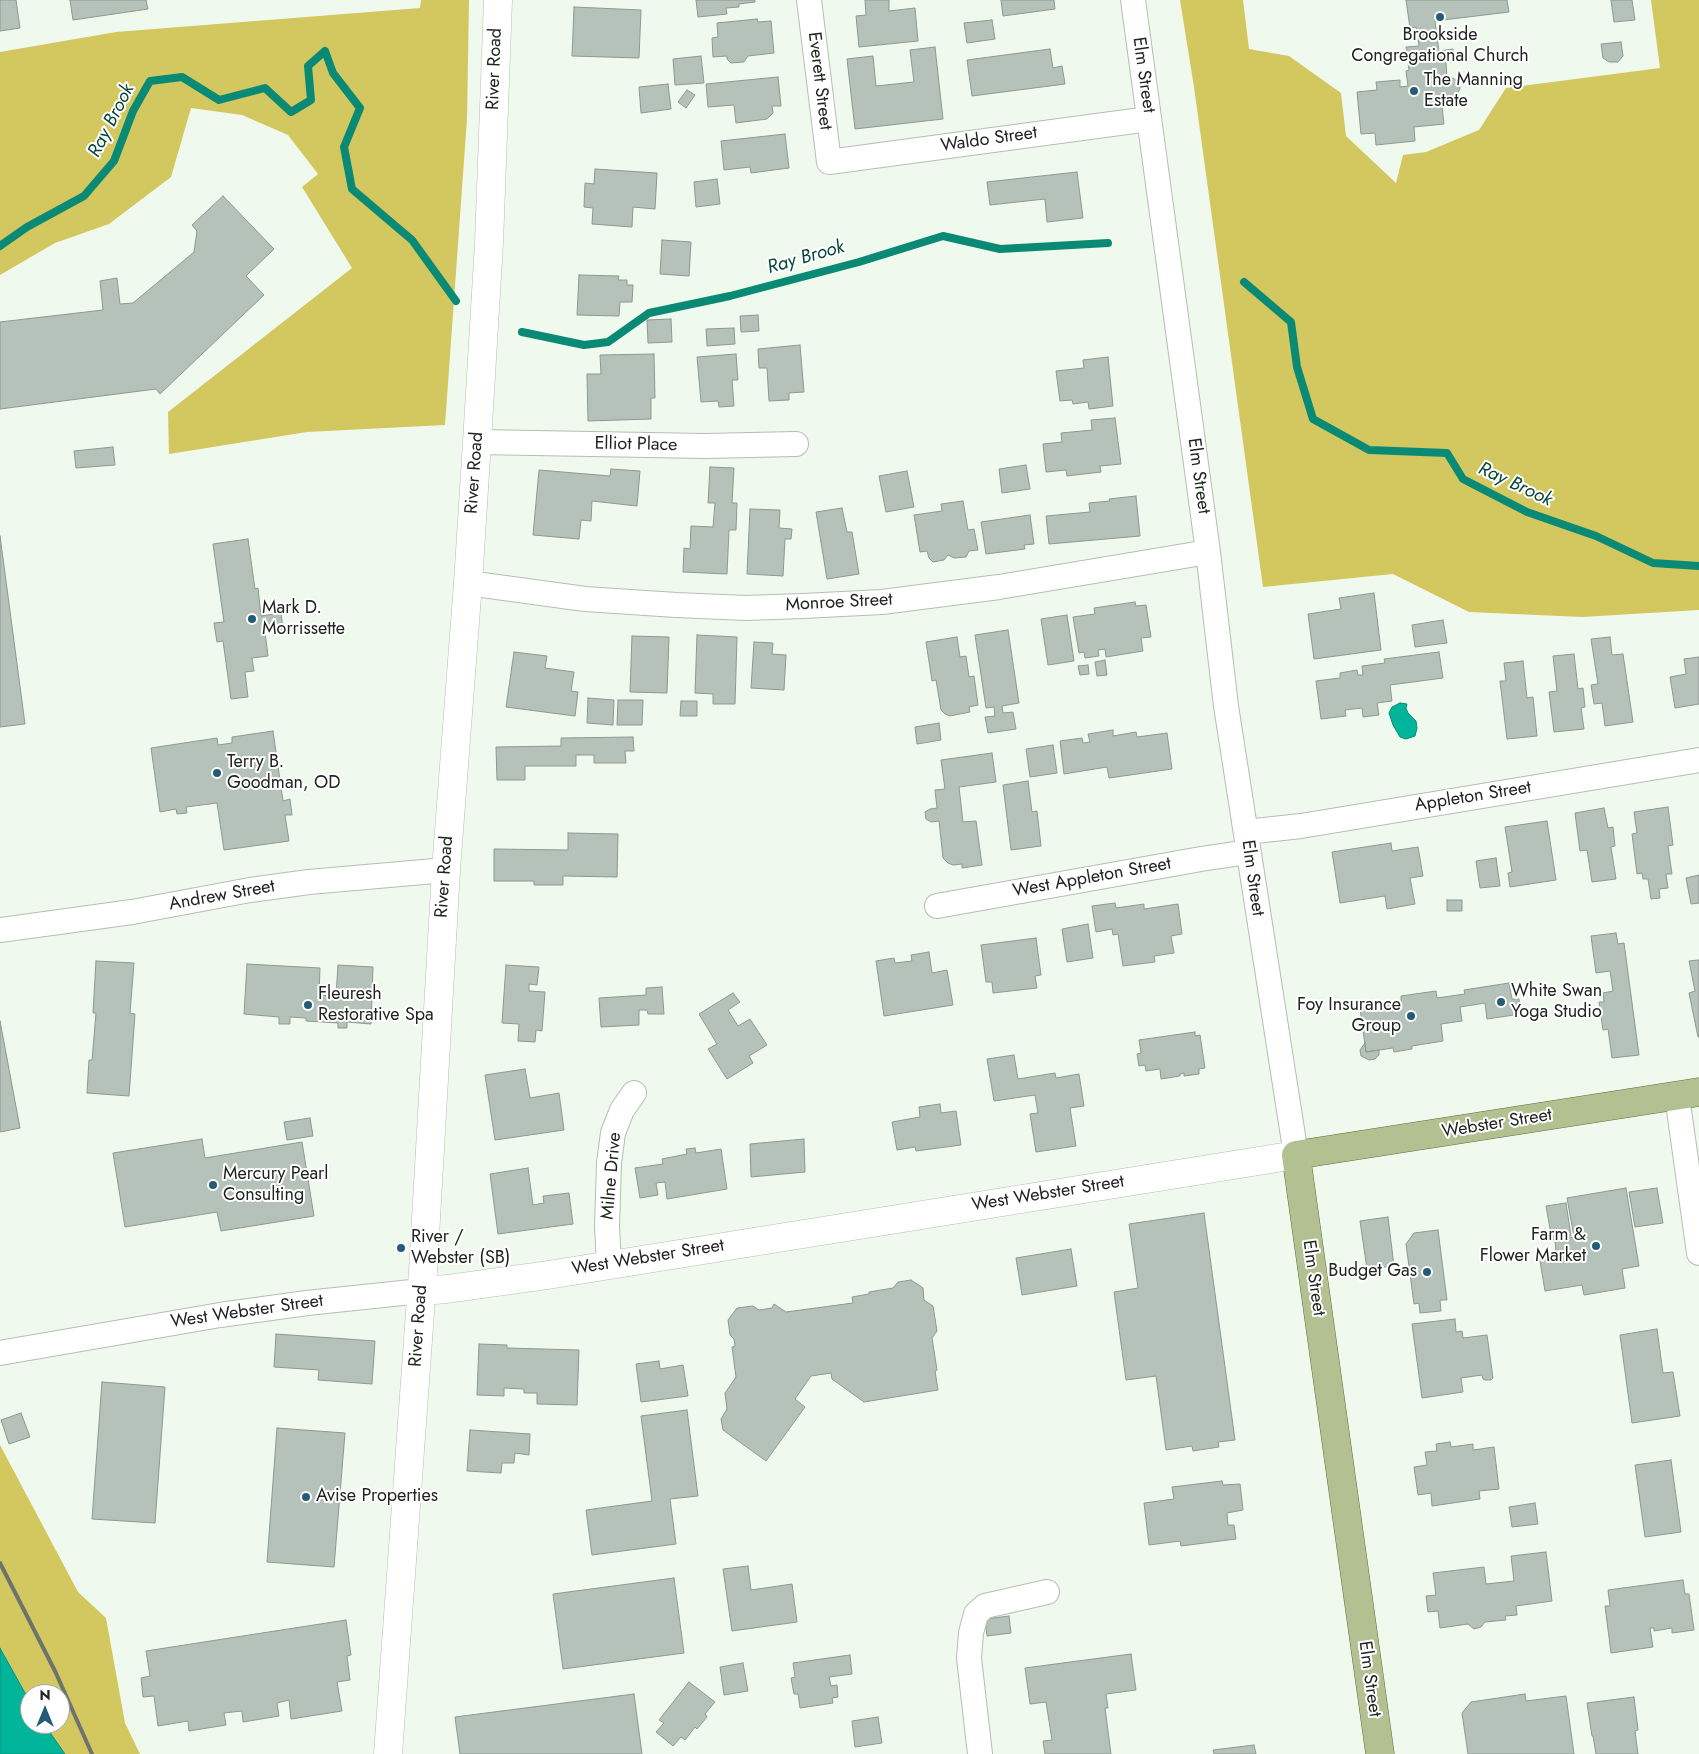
<!DOCTYPE html>
<html>
<head>
<meta charset="utf-8">
<style>
  body { margin:0 }
  #map { position:relative; width:1699px; height:1754px; overflow:hidden; background:#f0f9ee; font-family:Jost,sans-serif }
  canvas { display:block }
  .north { position:absolute; left:20px; top:1684px; width:50px; height:50px; box-sizing:border-box; background:#fff; border:1px solid #a6a7a6; border-radius:50%; rotate:0deg; font-size:14px; font-weight:700; line-height:20px; text-align:center; color:#202420 }
  .north::after { content:''; display:block; margin:auto; width:18px; height:22px; background:#245c76; clip-path:polygon(50% 0,100% 100%,50% 72%,0 100%) }
</style>
</head>
<body>
<div id="map">
<canvas width="1699" height="1754"></canvas>
<div class="north">N</div>
</div>
<script>
const context = document.querySelector('canvas').getContext('2d');
context.lineJoin = 'round';
function paint(path, color) {
  context.fillStyle = color;
  context.fill(path, 'evenodd');
}
function poly(rows) {
  const path = new Path2D();
  for (const r of rows) {
    path.moveTo(r[0], r[1]);
    for (let i = 2; i < r.length; i += 2) path.lineTo(r[i], r[i + 1]);
  }
  return path;
}
function stroke(path, color, width, dash) {
  context.strokeStyle = color;
  context.lineWidth = width;
  context.lineCap = dash ? 'butt' : 'round';
  context.setLineDash(dash || []);
  context.stroke(path);
}
function write(font, color, halo, rows, align = 'center') {
  context.font = font + ' Jost,sans-serif';
  context.lineWidth = 4;
  context.setLineDash([]);
  context.textBaseline = 'middle';
  context.strokeStyle = halo;
  context.fillStyle = color;
  for (const [text, x, y, turn = 0] of rows) {
    context.save();
    context.translate(x, y);
    context.rotate((+turn || 0) * Math.PI / 180);
    context.textAlign = isNaN(turn) ? turn : align;
    if (halo) context.strokeText(text, 0, 0);
    context.fillText(text, 0, 0);
    context.restore();
  }
}
const green = poly([
  [421,0,469,0,467,119,445,425,307,432,169,454,168,412,352,268,302,187,318,174,288,135,242,115,191,108,171,177,109,224,55,243,0,275,0,52,116,32,420,8],
  [1180,0,1243,0,1249,49,1289,56,1341,93,1346,136,1396,183,1403,155,1426,152,1479,130,1506,88,1660,68,1651,0,1699,0,1699,610,1582,617,1469,612,1393,574,1263,587,1194,87],
  [0,1445,78,1592,106,1618,125,1723,140,1754,65,1754,44,1724,60,1724,60,1694,30,1694,30,1702,0,1647]
]);
const water = poly([
  [1400,703,1407,704,1406,708,1408,713,1416,721,1417,728,1415,736,1406,739,1400,737,1393,725,1389,713,1392,707,1400,703],
  [0,1648,30,1702,30,1724,44,1724,65,1754,0,1754,0,1648]
]);
const stream = poly([
  [0,246,27,227,84,196,114,161,133,111,150,81,182,77,219,100,265,88,291,112,311,100,308,66,325,51,333,73,360,108,344,147,352,189,412,240,456,301],
  [1244,282,1291,322,1297,367,1313,419,1369,450,1447,453,1463,479,1527,512,1596,536,1653,563,1699,566],
  [522,332,584,345,608,342,649,313,730,296,859,262,943,236,1000,249,1108,243]
]);
const building = poly([
  [0,0,16,0,20,28,0,31,0,0],
  [70,0,146,0,148,9,73,20,70,0],
  [696,0,755,0,755,2,739,4,739,7,726,8,727,14,698,17,696,0],
  [865,0,889,0,889,11,915,8,918,41,859,47,856,16,866,15,865,0],
  [1001,0,1054,0,1055,9,1003,16,1001,0],
  [1406,0,1507,0,1509,12,1435,21,1437,37,1418,39,1416,27,1410,28,1406,0],
  [1611,0,1632,0,1635,20,1614,22,1611,0],
  [574,7,641,10,639,58,572,56,574,7],
  [757,19,758,22,771,21,774,53,748,56,744,62,731,63,727,59,727,56,713,57,712,38,718,37,717,23,757,19],
  [992,20,995,39,967,43,964,23,992,20],
  [1437,37,1439,51,1453,49,1454,62,1446,62,1447,78,1453,78,1458,82,1460,88,1457,96,1441,98,1444,124,1414,127,1415,141,1376,145,1375,133,1361,134,1357,92,1377,90,1376,82,1400,80,1400,87,1408,86,1406,71,1409,70,1406,47,1419,46,1418,39,1437,37],
  [1621,42,1623,56,1618,62,1609,62,1603,58,1601,44,1621,42],
  [935,47,943,119,855,129,847,59,873,56,876,86,914,82,910,50,935,47],
  [1050,49,1053,68,1062,66,1065,84,972,96,967,60,1050,49],
  [701,56,704,83,675,85,673,59,701,56],
  [778,77,781,106,772,106,773,113,767,119,736,123,734,105,708,107,706,84,778,77],
  [668,84,671,109,641,113,639,87,668,84],
  [687,90,695,95,686,108,678,102,687,90],
  [785,134,789,168,751,173,750,167,724,170,721,141,785,134],
  [595,169,657,173,655,209,633,207,632,227,592,224,593,208,584,207,585,183,594,184,595,169],
  [1077,172,1083,218,1047,222,1045,199,990,205,987,182,1077,172],
  [717,179,720,204,696,207,694,182,717,179],
  [223,196,274,249,246,276,264,295,160,394,156,389,0,409,0,322,103,310,100,281,117,278,120,304,133,303,194,252,197,231,192,225,223,196],
  [662,240,691,242,689,276,660,274,662,240],
  [579,275,619,276,618,280,627,280,627,285,633,285,632,302,620,302,619,316,577,315,579,275],
  [758,315,759,331,741,332,740,316,758,315],
  [671,319,672,342,648,343,647,320,671,319],
  [734,328,735,344,707,346,706,329,734,328],
  [800,345,804,392,789,393,789,400,769,401,767,368,759,368,758,349,800,345],
  [654,354,655,398,651,398,651,419,588,421,587,374,601,374,600,355,654,354],
  [736,354,738,380,732,380,734,406,719,407,718,401,701,402,697,357,736,354],
  [1108,357,1113,406,1089,409,1088,402,1073,404,1072,400,1060,401,1056,371,1084,368,1083,360,1108,357],
  [1115,418,1121,464,1100,466,1101,472,1067,476,1066,470,1046,472,1043,444,1062,442,1061,433,1092,430,1091,420,1115,418],
  [113,447,115,465,76,468,74,451,113,447],
  [1026,465,1030,489,1002,493,999,469,1026,465],
  [710,467,734,468,732,503,737,503,736,530,729,530,727,574,683,572,684,548,690,549,691,526,713,527,715,503,708,503,710,467],
  [611,469,640,471,637,506,592,501,591,521,581,520,579,539,533,535,539,470,610,476,611,469],
  [907,471,914,507,886,512,879,476,907,471],
  [1136,496,1140,536,1049,544,1046,516,1090,512,1089,503,1110,501,1109,499,1136,496],
  [963,501,968,530,974,529,978,550,969,551,966,557,954,558,948,555,944,560,933,562,929,558,927,551,920,552,914,515,942,511,941,504,963,501],
  [842,508,847,532,852,532,859,574,827,579,816,512,842,508],
  [750,509,780,510,779,528,792,529,791,539,785,539,783,576,747,574,750,509],
  [1030,515,1034,544,1024,545,1025,549,986,554,981,522,1030,515],
  [0,536,25,724,0,727,0,536],
  [248,539,255,589,258,588,261,616,281,613,283,629,265,632,268,656,252,658,254,671,245,672,248,697,231,699,223,641,217,642,214,623,224,622,213,544,248,539],
  [1374,593,1381,650,1314,659,1308,614,1341,609,1339,598,1374,593],
  [1135,602,1136,606,1146,605,1151,637,1141,638,1143,651,1106,657,1105,649,1098,650,1099,656,1085,658,1084,652,1079,653,1073,617,1095,614,1094,608,1135,602],
  [1067,615,1074,661,1048,665,1041,619,1067,615],
  [1443,620,1447,643,1415,647,1412,625,1443,620],
  [1008,630,1019,703,1002,706,1003,713,1013,712,1016,729,988,733,985,717,995,716,994,707,986,708,975,635,1008,630],
  [697,635,737,637,735,704,713,704,713,694,695,693,697,635],
  [632,636,669,637,667,693,630,692,632,636],
  [957,637,960,657,966,656,969,677,974,676,978,705,969,707,970,712,950,716,945,714,941,710,936,680,932,681,926,642,957,637],
  [1610,637,1612,655,1623,654,1633,722,1605,726,1602,703,1594,704,1591,685,1598,684,1591,639,1610,637],
  [754,642,773,643,772,654,786,655,784,690,751,688,754,642],
  [514,652,547,656,545,668,574,672,571,691,578,692,575,716,506,707,514,652],
  [1439,652,1443,678,1390,685,1392,701,1377,703,1379,715,1363,717,1362,708,1345,710,1346,716,1321,719,1316,681,1340,678,1340,673,1357,670,1358,675,1363,675,1362,666,1385,663,1384,659,1439,652],
  [1574,654,1578,689,1583,688,1585,707,1581,708,1584,729,1554,732,1549,692,1557,691,1553,656,1574,654],
  [1699,657,1699,704,1675,708,1670,677,1686,674,1684,659,1699,657],
  [1105,660,1107,675,1097,676,1095,662,1105,660],
  [1523,661,1527,698,1533,697,1537,736,1507,739,1500,681,1506,681,1504,663,1523,661],
  [1088,665,1089,674,1080,675,1078,666,1088,665],
  [588,698,614,700,613,725,587,723,588,698],
  [618,700,643,700,642,725,617,725,618,700],
  [681,701,697,701,697,716,680,716,681,701],
  [939,723,941,740,917,744,915,727,939,723],
  [1113,730,1113,736,1136,732,1137,737,1167,733,1172,769,1109,778,1107,767,1064,774,1060,741,1082,738,1083,743,1090,742,1088,734,1113,730],
  [273,731,283,801,290,799,292,815,285,815,289,841,224,850,217,803,186,807,187,813,177,814,176,809,160,812,151,748,217,738,218,745,232,743,232,737,273,731],
  [633,737,634,751,625,751,626,763,594,763,594,755,576,755,576,766,525,766,525,780,497,780,496,747,561,746,561,738,633,737],
  [1053,745,1057,773,1030,777,1026,749,1053,745],
  [992,753,996,782,959,787,963,822,976,821,982,865,962,868,962,864,953,865,948,863,943,858,939,821,931,822,926,819,925,812,930,809,937,808,935,790,945,789,941,760,992,753],
  [1028,781,1032,812,1037,811,1041,846,1011,850,1003,785,1028,781],
  [1668,807,1673,845,1668,846,1672,874,1666,874,1668,888,1659,889,1660,898,1651,899,1648,879,1643,879,1642,873,1637,874,1632,834,1637,833,1634,812,1668,807],
  [1604,808,1608,828,1613,827,1615,846,1611,847,1616,879,1592,882,1587,850,1580,851,1575,813,1604,808],
  [1547,821,1556,880,1510,887,1508,873,1512,872,1505,827,1547,821],
  [568,833,618,834,617,877,563,876,563,885,534,885,534,881,494,881,494,849,568,850,568,833],
  [1391,843,1392,851,1418,847,1423,876,1410,878,1415,904,1387,909,1385,896,1340,903,1332,852,1391,843],
  [1496,858,1500,886,1480,888,1476,861,1496,858],
  [1699,875,1699,903,1691,904,1686,878,1699,875],
  [1447,900,1462,900,1462,911,1447,911,1447,900],
  [1115,903,1116,908,1144,904,1144,909,1178,904,1182,934,1171,936,1174,953,1154,956,1155,962,1123,966,1118,934,1113,935,1112,929,1096,932,1092,906,1115,903],
  [1088,924,1093,958,1067,962,1062,929,1088,924],
  [1616,933,1618,944,1624,943,1639,1055,1612,1058,1608,1029,1603,1030,1599,1002,1604,1002,1603,993,1613,991,1610,971,1596,973,1591,936,1616,933],
  [1036,938,1041,975,1035,976,1037,988,993,993,992,982,986,982,981,945,1036,938],
  [929,952,932,973,947,970,953,1005,884,1016,876,961,894,958,895,963,912,961,911,955,929,952],
  [1699,960,1699,1037,1698,1037,1689,993,1695,991,1689,961,1699,960],
  [96,961,134,963,130,1013,135,1014,129,1096,87,1093,89,1060,92,1060,96,1013,93,1013,96,961],
  [247,964,320,968,319,995,336,996,338,965,373,967,371,1024,347,1022,347,1028,338,1028,338,1023,306,1021,306,1018,290,1017,290,1024,279,1024,279,1017,244,1014,247,964],
  [506,965,539,967,537,985,529,984,529,991,545,992,542,1031,536,1030,535,1042,518,1041,519,1024,502,1023,506,965],
  [1509,983,1512,999,1519,999,1521,1014,1487,1019,1485,1003,1460,1007,1462,1021,1441,1024,1443,1041,1412,1046,1412,1049,1394,1052,1393,1048,1366,1052,1360,1008,1401,1002,1401,996,1436,991,1437,998,1465,994,1464,990,1509,983],
  [662,987,664,1014,648,1014,647,1010,639,1010,639,1025,601,1027,599,998,646,995,646,988,662,987],
  [733,993,740,1002,728,1010,738,1026,750,1019,767,1045,749,1056,753,1063,727,1079,708,1049,717,1044,699,1014,733,993],
  [0,1021,20,1128,0,1132,0,1021],
  [1195,1032,1195,1036,1200,1035,1205,1068,1199,1069,1199,1074,1184,1076,1184,1073,1180,1074,1180,1076,1161,1079,1160,1069,1146,1071,1145,1065,1139,1066,1137,1054,1141,1053,1139,1040,1195,1032],
  [1365,1043,1366,1052,1379,1050,1379,1055,1375,1059,1369,1060,1361,1056,1360,1050,1365,1043],
  [1014,1055,1018,1079,1055,1073,1056,1078,1079,1074,1084,1106,1070,1108,1076,1146,1036,1152,1030,1114,1038,1113,1035,1095,994,1101,987,1059,1014,1055],
  [525,1069,530,1098,559,1093,564,1130,495,1140,485,1075,525,1069],
  [940,1104,941,1113,956,1111,961,1145,916,1151,915,1147,897,1150,892,1122,920,1117,919,1107,940,1104],
  [310,1118,313,1136,287,1140,284,1122,310,1118],
  [202,1139,205,1158,302,1142,314,1216,221,1231,217,1212,125,1227,113,1153,202,1139],
  [804,1139,805,1172,751,1177,750,1144,804,1139],
  [695,1148,696,1153,721,1149,727,1189,667,1199,665,1182,656,1183,658,1195,640,1198,635,1168,663,1164,662,1159,687,1154,686,1149,695,1148],
  [528,1168,533,1205,544,1203,543,1196,569,1193,573,1224,498,1234,490,1174,528,1168],
  [1626,1188,1639,1266,1622,1269,1625,1288,1584,1295,1582,1285,1545,1291,1539,1255,1556,1252,1555,1241,1574,1237,1567,1198,1626,1188],
  [1657,1188,1663,1223,1635,1227,1629,1192,1657,1188],
  [1566,1203,1571,1236,1552,1240,1546,1206,1566,1203],
  [1204,1213,1235,1440,1218,1442,1219,1447,1193,1451,1192,1446,1166,1450,1156,1376,1126,1380,1114,1292,1138,1288,1129,1224,1204,1213],
  [1388,1217,1394,1266,1367,1269,1360,1221,1388,1217],
  [1438,1230,1447,1300,1440,1300,1441,1311,1420,1313,1419,1303,1414,1304,1406,1244,1414,1233,1438,1230],
  [1071,1249,1077,1286,1022,1295,1016,1258,1071,1249],
  [911,1280,923,1288,924,1300,933,1306,937,1331,932,1338,937,1370,935,1371,938,1390,864,1402,832,1379,831,1373,811,1376,795,1399,805,1407,766,1461,723,1430,721,1419,727,1409,725,1393,736,1377,732,1347,735,1346,734,1339,730,1335,728,1320,737,1308,753,1306,759,1310,772,1308,774,1304,786,1312,853,1303,852,1297,869,1294,869,1292,893,1288,898,1282,911,1280],
  [1455,1319,1456,1332,1462,1331,1463,1338,1487,1335,1493,1378,1491,1380,1485,1380,1483,1379,1482,1375,1461,1378,1463,1392,1422,1398,1412,1324,1455,1319],
  [1657,1329,1663,1373,1673,1372,1680,1416,1632,1423,1620,1335,1657,1329],
  [276,1334,375,1341,372,1384,318,1380,319,1370,274,1367,276,1334],
  [479,1344,507,1345,507,1348,579,1350,577,1405,537,1404,537,1393,524,1393,524,1389,504,1388,504,1396,477,1395,479,1344],
  [659,1361,660,1369,683,1365,688,1396,641,1402,636,1364,659,1361],
  [102,1382,165,1387,155,1523,92,1519,102,1382],
  [687,1410,698,1496,670,1499,676,1544,592,1555,586,1510,652,1501,641,1416,687,1410],
  [21,1413,30,1437,9,1444,1,1420,21,1413],
  [277,1428,345,1433,334,1567,267,1562,277,1428],
  [470,1430,530,1434,529,1455,515,1453,514,1463,502,1463,501,1473,467,1471,470,1430],
  [1450,1442,1451,1447,1473,1444,1473,1450,1494,1447,1499,1489,1479,1491,1480,1499,1432,1506,1431,1493,1418,1495,1414,1467,1427,1465,1425,1452,1437,1451,1436,1444,1450,1442],
  [1671,1460,1681,1532,1645,1537,1635,1465,1671,1460],
  [1222,1481,1223,1485,1240,1484,1243,1510,1227,1513,1228,1525,1234,1525,1236,1539,1181,1546,1180,1541,1149,1545,1144,1503,1174,1499,1172,1487,1222,1481],
  [1535,1503,1538,1524,1512,1527,1509,1507,1535,1503],
  [1546,1552,1552,1601,1516,1606,1517,1615,1505,1616,1506,1620,1485,1622,1481,1627,1474,1629,1468,1624,1440,1628,1438,1611,1428,1612,1426,1596,1436,1595,1433,1573,1484,1567,1486,1584,1514,1581,1511,1556,1546,1552],
  [748,1566,751,1590,792,1584,797,1622,732,1631,723,1569,748,1566],
  [674,1578,684,1653,563,1669,553,1594,674,1578],
  [1683,1580,1685,1594,1689,1594,1694,1630,1672,1633,1672,1628,1654,1631,1654,1628,1650,1628,1653,1647,1611,1653,1605,1606,1610,1606,1608,1590,1683,1580],
  [1009,1616,1011,1633,987,1636,985,1619,1009,1616],
  [346,1620,351,1655,347,1656,350,1680,337,1682,342,1711,291,1719,289,1700,277,1703,279,1716,243,1722,242,1711,224,1713,226,1725,189,1731,188,1721,158,1726,154,1696,143,1697,141,1678,150,1676,146,1651,346,1620],
  [1131,1654,1136,1690,1106,1694,1108,1708,1105,1708,1111,1754,1045,1754,1043,1741,1052,1740,1046,1702,1030,1704,1025,1668,1131,1654],
  [850,1655,852,1674,829,1677,831,1686,837,1685,838,1697,832,1698,833,1703,800,1708,798,1694,794,1694,791,1678,795,1677,793,1663,850,1655],
  [743,1663,748,1691,724,1695,720,1667,743,1663],
  [689,1682,715,1702,705,1714,707,1717,697,1729,695,1727,685,1740,681,1737,673,1746,656,1732,664,1723,659,1720,689,1682],
  [634,1694,642,1754,460,1754,455,1717,634,1694],
  [1525,1694,1526,1701,1566,1696,1574,1754,1468,1754,1462,1713,1471,1702,1525,1694],
  [1634,1697,1638,1730,1635,1731,1638,1754,1596,1754,1593,1736,1592,1736,1587,1703,1634,1697],
  [878,1717,882,1743,855,1747,852,1721,878,1717],
  [1254,1745,1256,1754,1214,1754,1213,1750,1254,1745]
]);
const minor = poly([
  [809,0,829,162,1149,119],
  [1133,0,1208,552,1226,706,1296,1155],
  [477,442,705,446,796,444],
  [468,583,585,599,676,605,746,608,803,606,882,602,999,587,1208,552],
  [1246,832,1301,826,1699,760],
  [937,906,1201,859,1248,852],
  [0,930,132,912,250,890,309,882,446,870],
  [1677,1096,1699,1253],
  [609,1264,607,1226,609,1163,613,1133,622,1110,634,1093],
  [0,1353,220,1315,307,1303,421,1291],
  [980,1754,969,1658,971,1633,976,1614,985,1606,1047,1592]
]);
const tertiary = poly([
  [421,1291,447,1289,548,1275,1296,1155],
  [388,1754,423,1271,446,870,468,583,477,442,489,243,498,0]
]);
const primary = poly([
  [1380,1754,1296,1155,1699,1092]
]);
const rail = poly([
  [0,1563,55,1671,92,1754]
]);
const markers = [
  [1440,17,5,"#245c76"],
  [1414,91,5,"#245c76"],
  [252,619,5,"#245c76"],
  [217,773,5,"#245c76"],
  [1501,1002,5,"#245c76"],
  [308,1005,5,"#245c76"],
  [1411,1016,5,"#245c76"],
  [213,1185,5,"#245c76"],
  [1596,1246,5,"#245c76"],
  [401,1248,5,"#245c76"],
  [1427,1272,5,"#245c76"],
  [306,1497,5,"#245c76"]
];
const poiNames = [
  ["Brookside",1440,36,"center"],
  ["Congregational Church",1440,57,"center"],
  ["The Manning",1424,81],
  ["Estate",1424,102],
  ["Mark D.",262,609],
  ["Morrissette",262,630],
  ["Terry B.",227,763],
  ["Goodman, OD",227,784],
  ["White Swan",1511,992],
  ["Yoga Studio",1511,1013],
  ["Fleuresh",318,995],
  ["Restorative Spa",318,1016],
  ["Foy Insurance",1401,1006,"right"],
  ["Group",1401,1027,"right"],
  ["Mercury Pearl",223,1175],
  ["Consulting",223,1196],
  ["Farm &",1586,1236,"right"],
  ["Flower Market",1586,1257,"right"],
  ["River /",411,1238],
  ["Webster (SB)",411,1259],
  ["Budget Gas",1417,1272,"right"],
  ["Avise Properties",316,1497]
];
const streetNames = [
  ["River Road",495,69,-88],
  ["Elm Street",1143,75,82],
  ["Everett Street",819,81,83],
  ["Waldo Street",989,140,-8],
  ["Elliot Place",636,445,1],
  ["River Road",475,473,-86],
  ["Elm Street",1198,476,82],
  ["Monroe Street",839,603,-3],
  ["Appleton Street",1473,797,-9],
  ["River Road",445,877,-86],
  ["West Appleton Street",1092,878,-10],
  ["Elm Street",1252,878,82],
  ["Andrew Street",222,896,-10],
  ["Webster Street",1497,1124,-9],
  ["Milne Drive",612,1176,-85],
  ["West Webster Street",1048,1194,-9],
  ["West Webster Street",648,1258,-9],
  ["Elm Street",1313,1278,82],
  ["West Webster Street",247,1312,-8],
  ["River Road",419,1326,-86],
  ["Elm Street",1369,1679,82]
];
const waterNames = [
  ["Ray Brook",112,121,-63],
  ["Ray Brook",806,258,-16],
  ["Ray Brook",1515,485,25]
];
paint(green, '#d2c85f');
paint(water, '#00b599');
stroke(water, '#0a8a75', 1);
stroke(stream, '#0a8a75', 8);
paint(building, '#b5c2ba');
stroke(building, '#8c9991', 1);
stroke(minor, '#b5beb3', 26);
stroke(tertiary, '#b5beb3', 29);
stroke(primary, '#5f6e39', 29);
stroke(minor, '#fff', 24);
stroke(tertiary, '#fff', 28);
stroke(primary, '#b3c091', 28);
stroke(rail, '#6d736d', 4);
for (const [x, y, r, color] of markers) {
  const dot = new Path2D();
  dot.arc(x, y, r, 0, 2 * Math.PI);
  context.fillStyle = color;
  context.fill(dot);
  stroke(dot, '#fff', 2);
}
write('18px', '#202420', '#fff', poiNames, 'left');
write('18px', '#202420', '#fff', streetNames);
write('italic 19px', '#06473b', '#fff', waterNames);
</script>
</body>
</html>
